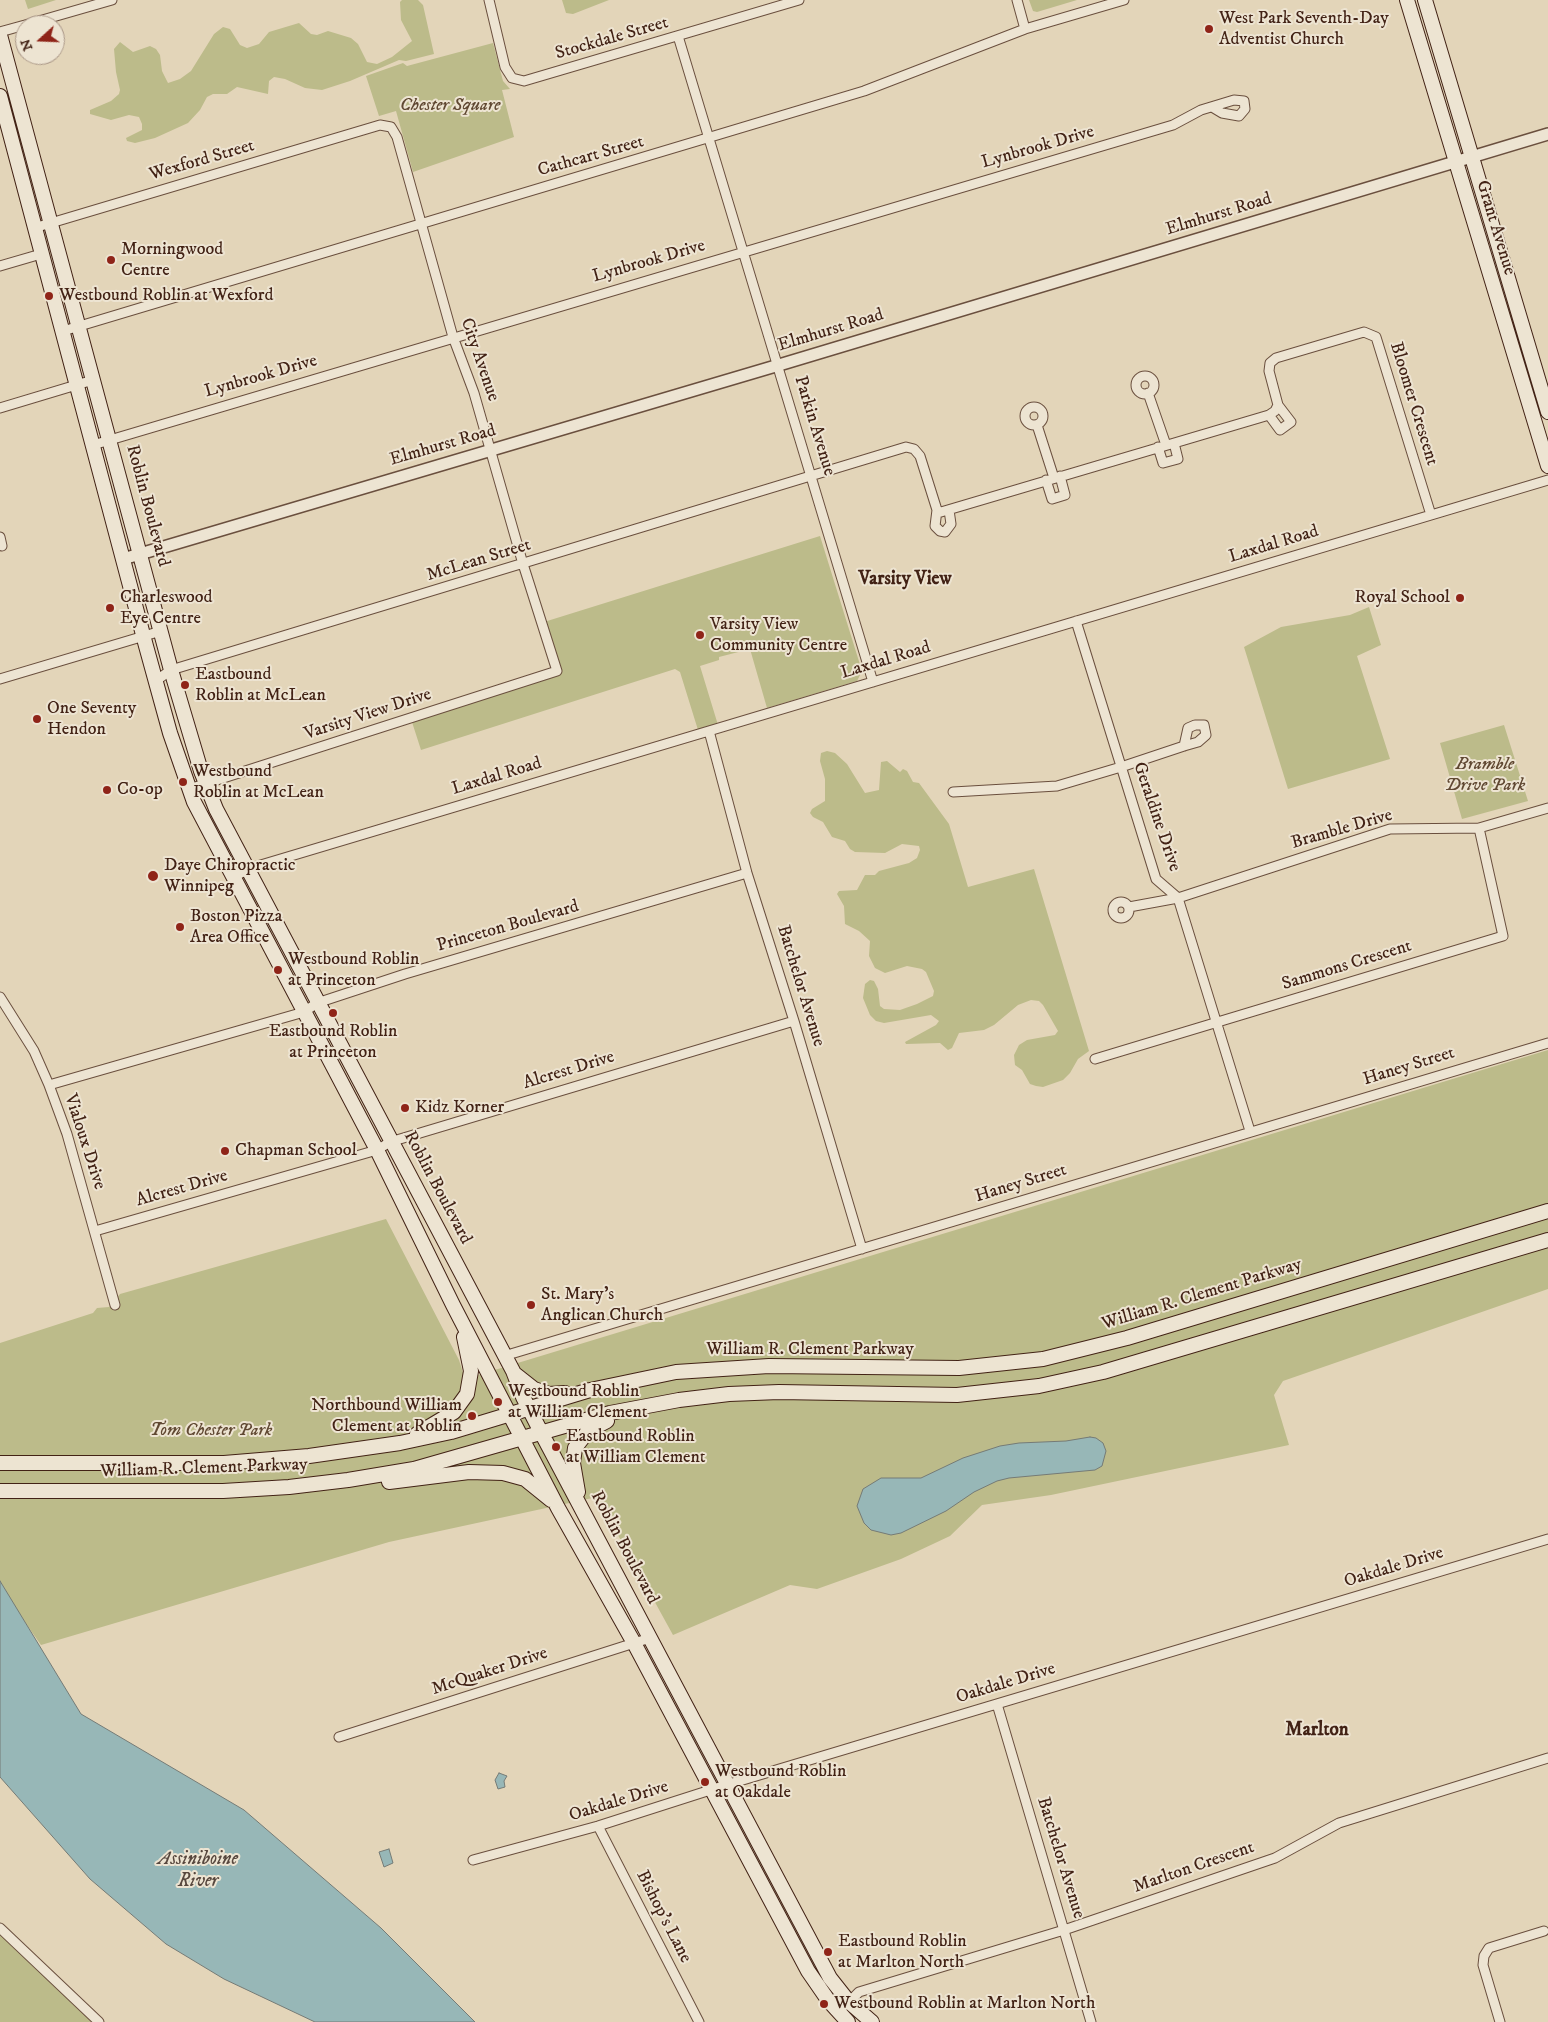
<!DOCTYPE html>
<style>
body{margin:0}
#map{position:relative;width:1548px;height:2022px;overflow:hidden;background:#e3d5b9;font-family:"IM FELL DW Pica",serif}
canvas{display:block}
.north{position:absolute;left:15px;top:15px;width:50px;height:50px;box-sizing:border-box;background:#ede4d2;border:1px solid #a99686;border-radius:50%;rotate:250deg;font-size:14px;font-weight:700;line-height:20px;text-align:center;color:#422215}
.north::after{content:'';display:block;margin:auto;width:18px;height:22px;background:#8f2418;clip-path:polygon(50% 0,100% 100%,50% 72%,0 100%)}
</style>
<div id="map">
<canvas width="1548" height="2022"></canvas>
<div class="north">N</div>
</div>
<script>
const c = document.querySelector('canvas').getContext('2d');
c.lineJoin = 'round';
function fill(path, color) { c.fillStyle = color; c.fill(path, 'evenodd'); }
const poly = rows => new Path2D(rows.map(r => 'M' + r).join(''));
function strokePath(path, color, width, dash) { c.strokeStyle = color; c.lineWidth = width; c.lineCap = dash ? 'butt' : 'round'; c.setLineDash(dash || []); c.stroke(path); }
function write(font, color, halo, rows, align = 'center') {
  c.font = font + ' "IM FELL DW Pica",serif'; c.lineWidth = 4; c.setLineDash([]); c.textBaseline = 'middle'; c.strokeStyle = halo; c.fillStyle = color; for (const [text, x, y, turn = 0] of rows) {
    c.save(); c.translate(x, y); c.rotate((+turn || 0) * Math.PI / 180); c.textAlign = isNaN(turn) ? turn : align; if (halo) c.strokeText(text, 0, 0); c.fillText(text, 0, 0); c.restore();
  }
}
fill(poly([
 [25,0,56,0,28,9],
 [402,0,418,0,423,5,434,54,406,61,399,60,350,81,322,90,305,88,285,79,274,77,269,81,268,94,237,87,227,94,213,94,207,97,200,110,188,123,155,138,135,143,127,141,126,138,142,130,142,124,139,117,129,115,111,120,90,114,90,110,111,101,119,94,120,90,116,72,114,49,120,42,133,52,150,46,156,49,160,55,162,71,168,83,180,79,191,71,214,34,223,27,230,29,240,45,247,48,259,44,269,32,299,23,311,34,317,35,328,31,351,38,358,44,367,62,377,64,392,57,412,41,401,20,400,2],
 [562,0,609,0,573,14,566,13],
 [1029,0,1077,0,1037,12,1033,11],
 [493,43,503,81,510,89,502,90,514,137,413,172,396,111,379,116,366,76,403,63,407,66],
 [820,536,862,671,857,681,767,708,750,649,719,657,719,660,700,666,718,725,698,730,680,672,675,669,421,750,412,722,560,672,544,622],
 [1369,607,1381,645,1357,656,1390,759,1288,789,1244,647,1281,627,1350,615],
 [1504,725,1528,801,1462,819,1440,743],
 [827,751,835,753,847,764,865,793,879,790,881,762,887,761,900,772,903,769,907,771,913,782,919,783,949,824,968,887,1034,869,1089,1051,1078,1059,1070,1073,1063,1080,1043,1087,1036,1086,1030,1084,1022,1070,1015,1065,1014,1055,1019,1045,1027,1040,1055,1035,1058,1031,1043,1005,1039,1001,1031,1000,1018,1005,994,1025,984,1030,959,1033,952,1048,948,1050,940,1043,906,1044,905,1042,936,1025,939,1021,931,1015,884,1023,876,1021,870,1015,863,998,865,984,870,980,874,981,878,989,880,1006,884,1009,900,1010,917,1004,933,996,934,991,926,972,922,969,907,966,885,973,875,968,869,956,870,941,859,931,845,924,844,906,837,894,839,891,857,890,865,875,875,875,879,871,909,863,917,858,920,850,919,846,902,844,885,853,855,852,850,849,845,841,832,837,823,822,813,817,810,813,812,809,825,801,825,779,820,761,821,753],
 [1548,1050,1548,1289,1283,1381,1274,1395,1289,1445,1051,1495,982,1505,950,1536,901,1559,817,1589,790,1585,673,1635,597,1497,389,1542,41,1645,15,1608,0,1581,0,1343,93,1313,97,1308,109,1307,120,1294,386,1219,459,1360,465,1379],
 [0,1928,99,2022,0,2022]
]), '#bcbb8a');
const water = poly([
 [1090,1437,1096,1438,1103,1443,1106,1451,1102,1466,1095,1470,1009,1478,997,1481,974,1492,946,1511,901,1533,891,1535,871,1530,864,1523,857,1506,863,1489,881,1478,921,1478,963,1458,1000,1446,1019,1443,1066,1441,1090,1437],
 [0,1581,81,1714,244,1810,381,1928,475,2022,315,2022,224,1979,166,1944,90,1879,0,1777,0,1581],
 [499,1773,507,1776,504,1781,505,1787,498,1789,495,1780,499,1773],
 [389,1849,393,1863,384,1867,379,1852,389,1849]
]);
fill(water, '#97b7b7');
strokePath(water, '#757b76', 1);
const minor = poly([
 [489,0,505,67,512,78,524,81,799,0],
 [1017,0,1025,29],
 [25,25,112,0],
 [0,32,25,25],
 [678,36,873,682],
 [34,228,380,125,391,127,397,137,453,337,474,393,523,564,557,671,189,789],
 [0,266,41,254],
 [63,331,864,91,1025,29,1124,0],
 '1136 385a9 9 0 1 1 18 0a9 9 0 1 1-18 0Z',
 [1148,393,1166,445],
 '1025 416a9 9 0 1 1 18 0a9 9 0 1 1-18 0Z',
 [0,408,93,380],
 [1269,415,1280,430,1291,422,1278,405],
 [1037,425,1054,478],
 [93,445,1173,125,1201,110,1234,100,1244,101,1245,109,1239,116,1222,113,1212,107],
 [1158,447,1163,463,1178,459,1174,443],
 [1046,480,1052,499,1065,495,1060,476],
 [937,510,935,526,940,531,945,532,951,524,949,510],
 [0,537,2,546],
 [1076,621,1156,879,1178,898,1250,1131],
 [0,679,161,631],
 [157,680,171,670,906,447,914,449,920,456,937,510,941,512,1269,415,1275,411,1278,405,1269,371,1270,363,1276,358,1364,332,1376,337,1431,515],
 [709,731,747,873,794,1021,862,1249],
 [953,792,1057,786,1121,767,1184,746,1198,742,1206,735,1204,725,1195,725,1188,728,1184,746],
 [233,877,254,867,1548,480],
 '1113 910a8 8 0 1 1 16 0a8 8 0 1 1-16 0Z',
 [1129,907,1178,898,1390,829,1479,828,1548,808],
 [0,997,34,1051,49,1085,67,1134,115,1305],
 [1095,1059,1503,936,1479,828],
 [49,1085,304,1012,317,1003,405,974,747,873],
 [95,1231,377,1150,390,1142,794,1021],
 [504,1356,1548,1043],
 [997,1704,1091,2022],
 [339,1737,650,1638],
 [598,1826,699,2022],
 [473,1860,598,1826,726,1785,1548,1539],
 [0,1928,99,2022],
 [849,2002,859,1992,1064,1930,1275,1858,1339,1823,1548,1758],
 [1500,2022,1483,1965,1484,1956,1489,1948,1544,1931]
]);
const tertiary = poly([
 [123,559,779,365,1548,134]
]);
const secondary = poly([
 [1407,0,1548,466],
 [1425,0,1548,412],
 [0,35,171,670,201,771,216,809,513,1371,523,1397,542,1434,830,1978,849,2002,872,2022],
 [0,96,146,646,170,733,194,802,377,1150,453,1305,558,1508,634,1643,808,1971,828,2000,848,2022],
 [515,1374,534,1389,549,1394,565,1393],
 [417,1434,454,1412,467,1394,471,1371,464,1337],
 [0,1463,224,1463,309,1456,400,1443,451,1432,590,1390,676,1372,769,1366,959,1368,1043,1359,1127,1338,1548,1211],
 [389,1482,469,1472,503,1473,525,1479,551,1500],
 [0,1491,223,1491,289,1487,348,1480,414,1469,610,1413,679,1400,729,1394,779,1392,957,1395,1039,1386,1103,1372,1548,1240],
 [578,1492,573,1463,575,1448,588,1431,607,1421]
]);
strokePath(minor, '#6a4f3e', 11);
strokePath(tertiary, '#6a4f3e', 14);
strokePath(secondary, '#422215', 16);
strokePath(minor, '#ede4d2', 9);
strokePath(tertiary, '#ede4d2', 11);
strokePath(secondary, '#ede4d2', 14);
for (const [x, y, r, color] of [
 [1209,29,5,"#8f2418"],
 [111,260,5,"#8f2418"],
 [49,296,5,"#8f2418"],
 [1460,598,5,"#8f2418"],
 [110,608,5,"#8f2418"],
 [700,635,5,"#8f2418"],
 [185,685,5,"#8f2418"],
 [37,719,5,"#8f2418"],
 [183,782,5,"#8f2418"],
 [107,790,5,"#8f2418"],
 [153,876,6,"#8f2418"],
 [180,927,5,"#8f2418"],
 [278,970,5,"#8f2418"],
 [333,1013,5,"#8f2418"],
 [405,1108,5,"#8f2418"],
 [225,1151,5,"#8f2418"],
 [531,1305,5,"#8f2418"],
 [498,1402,5,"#8f2418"],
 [472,1416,5,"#8f2418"],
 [556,1447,5,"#8f2418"],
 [705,1782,5,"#8f2418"],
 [828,1952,5,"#8f2418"],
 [824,2004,5,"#8f2418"]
]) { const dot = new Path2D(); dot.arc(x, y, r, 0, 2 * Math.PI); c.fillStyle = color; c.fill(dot); strokePath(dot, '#ede4d2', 2); }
write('18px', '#422215', '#ede4d2', [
 ["West Park Seventh-Day",1219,19],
 ["Adventist Church",1219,40],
 ["Morningwood",121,250],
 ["Centre",121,271],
 ["Westbound Roblin at Wexford",59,296],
 ["Charleswood",120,598],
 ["Eye Centre",120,619],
 ["Royal School",1450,598,"right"],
 ["Varsity View",710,625],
 ["Community Centre",710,646],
 ["Eastbound",195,675],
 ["Roblin at McLean",195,696],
 ["One Seventy",47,709],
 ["Hendon",47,730],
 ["Westbound",193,772],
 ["Roblin at McLean",193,793],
 ["Co-op",117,790],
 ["Daye Chiropractic",164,866],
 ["Winnipeg",164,887],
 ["Boston Pizza",190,917],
 ["Area Office",190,938],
 ["Westbound Roblin",288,960],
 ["at Princeton",288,981],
 ["Eastbound Roblin",333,1032,"center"],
 ["at Princeton",333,1053,"center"],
 ["Kidz Korner",415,1108],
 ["Chapman School",235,1151],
 ["St. Mary's",541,1295],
 ["Anglican Church",541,1316],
 ["Westbound Roblin",508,1392],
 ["at William Clement",508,1413],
 ["Northbound William",462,1406,"right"],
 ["Clement at Roblin",462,1427,"right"],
 ["Eastbound Roblin",566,1437],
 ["at William Clement",566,1458],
 ["Westbound Roblin",715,1772],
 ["at Oakdale",715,1793],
 ["Eastbound Roblin",838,1942],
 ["at Marlton North",838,1963],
 ["Westbound Roblin at Marlton North",834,2004]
], 'left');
write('18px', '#422215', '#ede4d2', [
 ["Stockdale Street",612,39,-16],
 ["Lynbrook Drive",1038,148,-16],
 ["Cathcart Street",591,157,-16],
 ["Wexford Street",202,161,-16],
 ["Elmhurst Road",1219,215,-17],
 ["Grant Avenue",1495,228,73],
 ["Lynbrook Drive",649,262,-16],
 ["Elmhurst Road",831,331,-17],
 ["City Avenue",479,360,71],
 ["Lynbrook Drive",261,377,-16],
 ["Bloomer Crescent",1413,404,73],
 ["Parkin Avenue",814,426,73],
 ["Elmhurst Road",443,446,-16],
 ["Roblin Boulevard",147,506,75],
 ["Laxdal Road",1274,545,-17],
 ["McLean Street",479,561,-17],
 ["Laxdal Road",886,661,-17],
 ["Varsity View Drive",368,715,-18],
 ["Laxdal Road",497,777,-17],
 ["Geraldine Drive",1156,817,71],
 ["Bramble Drive",1342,830,-16],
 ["Princeton Boulevard",508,927,-16],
 ["Sammons Crescent",1347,966,-17],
 ["Batchelor Avenue",800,986,73],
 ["Haney Street",1409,1067,-17],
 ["Alcrest Drive",569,1071,-17],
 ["Vialoux Drive",84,1142,72],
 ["Haney Street",1021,1184,-17],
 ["Roblin Boulevard",437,1188,62],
 ["Alcrest Drive",182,1189,-16],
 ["William R. Clement Parkway",1202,1295,-17],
 ["William R. Clement Parkway",810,1350],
 ["William R. Clement Parkway",204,1469,-2],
 ["Roblin Boulevard",624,1548,62],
 ["Oakdale Drive",1394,1568,-17],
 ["McQuaker Drive",490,1672,-18],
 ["Oakdale Drive",1006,1684,-17],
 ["Oakdale Drive",619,1802,-17],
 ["Batchelor Avenue",1060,1858,73],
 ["Marlton Crescent",1194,1868,-19],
 ["Bishop's Lane",663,1917,63]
]);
write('italic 18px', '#604832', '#ede4d2', [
 ["Chester Square",450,106],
 ["Bramble",1485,765],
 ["Drive Park",1485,786],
 ["Tom Chester Park",211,1431]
]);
write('bold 19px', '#422215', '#ede4d2', [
 ["Varsity View",905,580],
 ["Marlton",1317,1731]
]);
write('italic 19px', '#57473e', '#ede4d2', [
 ["Assiniboine",198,1860],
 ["River",198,1882]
]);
</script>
